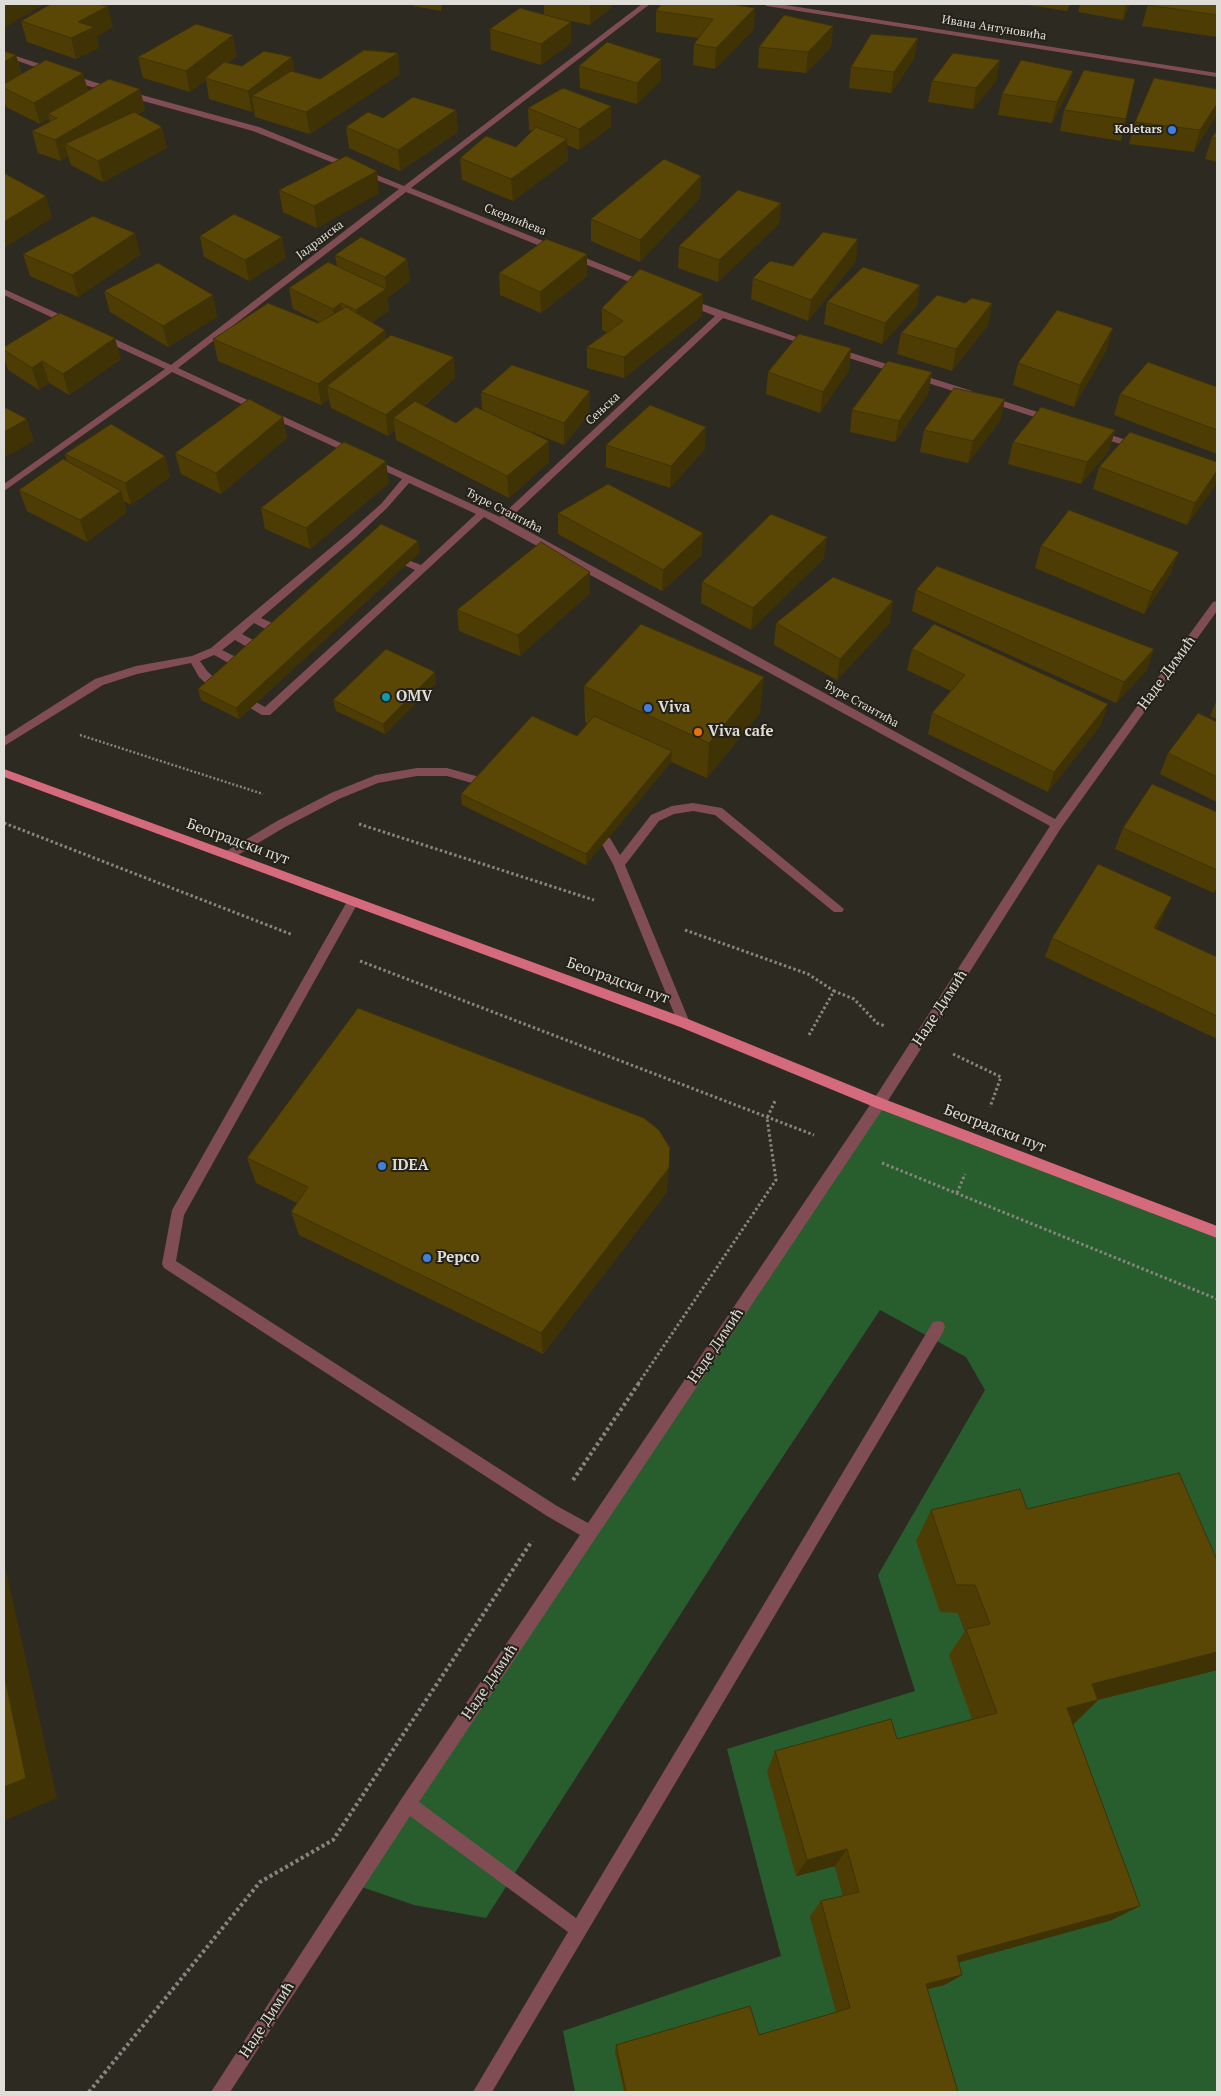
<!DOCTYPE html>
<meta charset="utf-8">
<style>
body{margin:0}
#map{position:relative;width:1221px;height:2096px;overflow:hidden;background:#2d2a22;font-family:"PT Serif",serif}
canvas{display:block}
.frame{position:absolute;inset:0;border:5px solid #dfddd7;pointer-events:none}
</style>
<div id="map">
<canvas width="1221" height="2096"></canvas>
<div class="frame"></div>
</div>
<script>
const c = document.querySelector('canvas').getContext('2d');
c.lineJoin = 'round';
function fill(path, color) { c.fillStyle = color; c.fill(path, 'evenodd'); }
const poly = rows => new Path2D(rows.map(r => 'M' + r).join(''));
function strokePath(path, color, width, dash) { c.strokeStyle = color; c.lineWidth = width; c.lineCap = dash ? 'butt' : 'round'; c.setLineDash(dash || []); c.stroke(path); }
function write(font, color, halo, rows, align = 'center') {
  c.font = font + ' "PT Serif",serif'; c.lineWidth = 4; c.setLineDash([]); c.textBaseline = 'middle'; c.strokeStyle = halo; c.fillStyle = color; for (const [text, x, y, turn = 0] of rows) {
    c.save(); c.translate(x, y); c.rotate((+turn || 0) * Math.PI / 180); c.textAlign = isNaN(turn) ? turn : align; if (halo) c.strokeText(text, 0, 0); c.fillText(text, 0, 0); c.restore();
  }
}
fill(poly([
 [879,1103,1217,1232,1217,1656,958,1613,972,1650,978,1735,796,1876,835,1866,846,1906,810,1916,838,2017,624,2092,575,2092,563,2031,781,1956,727,1749,915,1691,878,1575,985,1390,966,1357,880,1310,737,1526,486,1918,414,1905,356,1885],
 [1217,1670,1217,2092,938,2092,909,1994,1068,1707]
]), '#285e2d');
strokePath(poly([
 [80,735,263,794]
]), '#87857e', 2.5, [2, 2]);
strokePath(poly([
 [4,823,293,935],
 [359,824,594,900],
 [685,930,808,974,834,991],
 [360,961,814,1135],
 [809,1035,834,991,854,999,877,1023,885,1026],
 [953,1054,1001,1077,990,1107],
 [882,1163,1217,1299],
 [957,1193,965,1174],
 [638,1384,776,1180,767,1118,776,1099]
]), '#87857e', 3, [2.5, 2.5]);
strokePath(poly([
 [573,1480,639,1383],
 [89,2092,260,1882,333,1840,532,1541]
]), '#87857e', 4, [3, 3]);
fill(poly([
 [642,4,650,4,411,188,648,283,648,287,642,287,406,192,178,368,356,450,356,454,350,454,172,372,4,491,4,484,165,369,98,338,98,334,104,334,171,365,399,189,253,131,88,86,4,56,4,52,94,82,259,127,404,186,642,4],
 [763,4,779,4,1217,73,1217,77,767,6,763,4],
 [4,289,74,321,75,323,68,325,4,295,4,289],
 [686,298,816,344,809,346,723,318,508,520,1055,819,1213,602,1217,601,1217,611,1061,828,884,1107,419,1802,576,1918,933,1322,938,1321,943,1322,945,1327,943,1332,492,2092,473,2092,568,1932,410,1816,230,2092,211,2092,402,1798,580,1535,547,1516,164,1268,162,1264,172,1210,349,898,357,898,359,901,184,1215,176,1261,557,1506,588,1523,874,1099,1050,826,484,517,270,715,262,715,250,708,249,705,250,702,254,701,265,707,415,570,404,565,404,561,408,560,421,565,476,514,409,483,387,508,355,538,261,618,281,627,281,633,273,633,254,623,242,634,262,645,262,651,254,651,235,640,222,650,244,661,244,667,236,667,214,655,200,661,207,671,220,683,220,689,212,689,199,677,191,663,137,674,103,685,4,746,4,737,95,679,136,666,192,656,211,648,347,534,381,504,402,479,370,464,370,460,376,460,500,517,715,316,683,303,682,301,686,298],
 [836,348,972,391,974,393,972,395,966,395,833,353,832,351,836,348],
 [988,396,1053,417,1055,419,1053,421,1047,421,985,401,985,397,988,396],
 [1098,431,1139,444,1141,446,1136,449,1095,436,1095,432,1098,431],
 [417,768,447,768,487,779,489,782,483,786,447,776,417,776,378,783,339,799,285,827,233,858,225,858,223,855,225,852,277,821,331,793,376,775,417,768],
 [693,803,722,808,844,909,842,912,834,912,715,815,693,811,674,814,659,821,625,865,690,1023,688,1027,684,1028,680,1027,678,1023,613,864,600,841,606,837,610,838,620,855,651,815,672,806,693,803]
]), '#814d54');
fill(poly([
 [4,769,688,1019,884,1099,1217,1226,1217,1238,874,1107,680,1027,4,777,4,769]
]), '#d66a7d');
fill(poly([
 [413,4,442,4,441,11,413,6],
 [544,4,612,4,612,7,590,25,566,20,571,43,541,65,491,50,490,29,544,14],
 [661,4,754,29,715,69,693,65,694,44,698,38,656,32,656,11],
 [1021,4,1070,4,1067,11],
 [1080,4,1130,4,1123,20,1078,12],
 [1148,4,1217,4,1217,37,1142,26],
 [21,21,113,27,97,36,99,48,76,59,27,42],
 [833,26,831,47,806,73,758,68,759,47],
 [918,38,914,59,891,93,849,88,851,67],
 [4,51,16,55,22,74,83,73,88,91,140,89,145,110,138,114,167,148,103,182,71,165,68,156,61,161,38,153,32,131,50,122,49,118,40,124,6,107,4,99],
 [237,56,228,63,242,66,295,72,320,79,400,74,310,134,255,117,254,110,252,112,209,99,206,80,190,92,143,78,138,57],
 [1000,60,996,81,973,109,928,102,932,81],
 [579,66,661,80,637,104,580,88],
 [1217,89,1194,152,1129,144,1135,122],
 [1068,92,1052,123,998,115,1002,94],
 [611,106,611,127,579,150,567,145,568,160,513,201,462,180,460,158,516,147,533,131,529,130,528,108],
 [456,110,458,132,400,171,349,148,346,127],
 [1064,110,1126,119,1121,141,1060,131],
 [1217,131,1217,162,1205,159,1212,137],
 [701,176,700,198,640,262,591,241,591,219],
 [279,190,379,193,317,228,283,212],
 [781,203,779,224,718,282,678,268,679,246],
 [135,233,140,255,78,297,30,276,23,254],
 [200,236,286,258,249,281,204,257],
 [587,254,587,276,541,313,500,295,499,273],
 [335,255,407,259,410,281,387,298,389,311,372,322,385,330,386,338,455,378,424,406,456,423,482,409,481,392,590,413,564,445,527,430,549,441,549,462,509,498,396,440,395,431,388,436,331,408,329,399,321,405,218,361,213,339,318,323,319,322,293,309,289,288,337,266],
 [856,261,808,321,751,299,753,278,793,266],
 [920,285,917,306,882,344,824,324,827,302],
 [104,291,213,295,217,317,168,347,110,312],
 [703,294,702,316,624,378,587,368,587,347,607,333,602,330,602,308],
 [965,303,992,303,988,325,952,371,897,354,901,333],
 [4,347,121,359,69,395,49,383,39,390,8,370,4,357],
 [851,348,849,370,820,413,766,394,768,372],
 [1107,349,1074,407,1013,385,1018,363],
 [932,372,928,394,895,442,850,432,852,410],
 [1217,387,1217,454,1114,415,1120,394],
 [1005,399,1000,421,968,463,920,452,924,430],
 [283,417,287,438,221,494,181,474,175,453],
 [1115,430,1109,451,1081,484,1008,464,1013,442],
 [606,445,705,449,670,488,606,467],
 [65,454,165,456,170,477,131,505,124,501,127,512,87,542,27,511,19,490,67,462],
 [1099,467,1215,486,1187,525,1093,489],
 [389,483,310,549,265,529,261,508],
 [558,513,702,555,662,591,558,534],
 [1041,546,1171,573,1144,614,1035,568],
 [420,552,239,719,201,700,198,689],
 [824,558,751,630,701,603,702,582],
 [916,590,1147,670,1116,703,912,611],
 [590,593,520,656,459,631,457,610],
 [776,623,890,623,837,680,774,645],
 [912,649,1101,725,1048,792,928,734,932,713,951,691,907,670],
 [435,672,436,683,385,734,336,711,333,700],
 [584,686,760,713,707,778,671,762,586,865,462,805,461,794,577,736,588,724,585,722],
 [1217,699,1217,719,1210,716],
 [1217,722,1217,802,1160,774,1168,753],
 [1217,812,1217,887,1214,893,1115,849,1123,828],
 [1163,917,1156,930,1217,957,1217,1039,1045,957,1052,938],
 [247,1158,667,1192,543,1354,299,1235,291,1212,297,1203,256,1183],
 [1027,1509,1217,1560,1217,1670,1098,1700,1073,1724,1112,1920,959,1962,962,1975,944,1985,927,1989,958,2092,624,2092,615,2052,616,2045,759,2035,836,2012,810,1916,821,1901,843,1896,835,1866,796,1876,767,1772,775,1751,897,1739,972,1719,949,1655,965,1631,958,1613,940,1612,916,1541,931,1510]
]), '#4d3d05');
fill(poly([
 [4,4,45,4,4,28],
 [590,4,612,4,612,7,590,25],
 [1126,4,1130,4,1123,20],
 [108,6,113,27,97,36,99,48,76,59,71,38,78,22],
 [755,8,754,29,715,69,716,48],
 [571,22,571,43,541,65,541,44],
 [833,26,831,47,806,73,808,52],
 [233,35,237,56,207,79,205,78,206,80,190,92,186,71],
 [918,38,914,59,891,93,894,72],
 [398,53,400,74,310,134,306,112],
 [16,55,22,76,4,86,4,62],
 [292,57,296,78,252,96,254,110,252,112,248,91],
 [661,59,661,80,637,104,637,83],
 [1000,60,996,81,973,109,976,88],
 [1073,71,1068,92,1052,123,1057,102],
 [83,73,88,94,48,114,49,118,40,124,34,103],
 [140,89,145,110,78,151,65,144,68,156,61,161,55,140],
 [1217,104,1217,115,1194,152,1200,130],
 [611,106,611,127,579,150,579,129],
 [456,110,458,132,400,171,398,150],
 [162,127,167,148,103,182,98,161],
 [567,139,568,160,513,201,511,179],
 [377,171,379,193,317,228,314,206],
 [701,176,700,198,640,262,640,240],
 [46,196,52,218,4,248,4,222],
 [781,203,779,224,718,282,719,260],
 [135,233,140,255,78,297,72,275],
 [282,237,286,258,249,281,245,260],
 [858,239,856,261,808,321,811,300],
 [587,254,587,276,541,313,540,292],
 [407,259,410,281,387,298,389,311,359,332,356,310,386,289,385,277],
 [920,285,917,306,882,344,885,323],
 [703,294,702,316,624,378,624,357],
 [213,295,217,317,168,347,163,326],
 [341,303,344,325,336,331,333,309],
 [992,303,988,325,952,371,956,349],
 [1113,328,1107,349,1074,407,1080,385],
 [385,330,388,352,327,386,329,399,321,405,318,384],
 [115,338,121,359,69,395,63,374],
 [851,348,849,370,820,413,823,392],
 [454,357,455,378,403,423,393,418,395,431,388,436,386,415],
 [42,361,49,383,39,390,32,368],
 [932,372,928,394,895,442,899,421],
 [590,391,590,413,564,445,564,423],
 [1005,399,1000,421,968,463,973,441],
 [283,417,287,438,221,494,216,473],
 [27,419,34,441,4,458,4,432],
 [706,427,705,449,670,488,671,466],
 [1115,430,1109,451,1081,484,1087,462],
 [549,441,549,462,509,498,507,476],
 [165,456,170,477,131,505,125,483],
 [386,461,389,483,310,549,306,528],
 [1217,471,1217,478,1215,486,1187,525,1195,503],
 [121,491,127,512,87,542,80,520],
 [703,533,702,555,662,591,663,570],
 [827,537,824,558,751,630,753,608],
 [418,541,420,552,239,719,236,708],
 [1179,552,1171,573,1144,614,1152,592],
 [590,572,590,593,520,656,518,635],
 [893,601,890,623,837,680,840,659],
 [1154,649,1147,670,1116,703,1124,682],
 [435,672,436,683,385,734,383,724],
 [764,677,760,713,707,778,709,743],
 [1108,704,1101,725,1048,792,1054,772],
 [672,751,671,762,586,865,586,854],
 [1172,897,1163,917,1145,948,1154,928],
 [669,1168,667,1192,543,1354,541,1333],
 [4,1561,57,1798,4,1821],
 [1217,1652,1217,1670,1068,1707,1092,1684],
 [1098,1700,1074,1724,1045,1731,1067,1708],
 [847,1849,835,1866,796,1876,807,1860],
 [1140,1906,1112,1920,939,1968,957,1956],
 [962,1975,944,1985,909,1994,926,1984]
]), '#3f3204');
const building = poly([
 [51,4,96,4,108,6,78,22,94,27,71,38,21,21,51,4],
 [661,4,731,4,755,8,716,48,694,44,713,19,656,11,661,4],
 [1148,4,1217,4,1217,15,1147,5,1148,4],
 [520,8,571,22,541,44,490,29,520,8],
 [784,15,833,26,808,52,759,47,784,15],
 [196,24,233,35,186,71,138,57,196,24],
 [871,34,918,38,894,72,851,67,871,34],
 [607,42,661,59,637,83,579,66,607,42],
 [364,50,398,53,306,112,252,96,291,71,320,79,364,50],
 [4,51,16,55,4,62,4,51],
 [264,51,292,57,248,91,205,78,224,62,242,66,264,51],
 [953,53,1000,60,976,88,932,81,953,53],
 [46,60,83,73,34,103,4,88,4,84,46,60],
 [1021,60,1073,71,1057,102,1002,94,1021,60],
 [1084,70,1135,79,1126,119,1064,110,1084,70],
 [1154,78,1217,89,1217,104,1200,130,1135,122,1154,78],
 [109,79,140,89,55,140,32,131,57,118,48,114,109,79],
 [563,88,611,106,579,129,528,108,563,88],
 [413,97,456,110,398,150,346,127,368,112,383,118,413,97],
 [134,112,162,127,98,161,65,144,134,112],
 [536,127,567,139,511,179,460,158,486,136,516,147,536,127],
 [1217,131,1217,139,1212,137,1217,131],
 [346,156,377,171,314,206,279,190,346,156],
 [664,159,701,176,640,240,591,219,664,159],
 [4,173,46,196,4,222,4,173],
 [738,190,781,203,719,260,679,246,738,190],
 [234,214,282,237,245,260,200,236,234,214],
 [93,216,135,233,72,275,23,254,93,216],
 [823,232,858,239,811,300,753,278,770,261,793,266,823,232],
 [361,237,407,259,385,277,335,255,361,237],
 [546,239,587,254,540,292,499,273,546,239],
 [328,262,386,289,356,310,341,303,333,309,289,288,328,262],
 [158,263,213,295,163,326,104,291,158,263],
 [863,267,920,285,885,323,827,302,863,267],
 [640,269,703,294,624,357,587,347,623,321,602,308,640,269],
 [937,295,965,303,972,298,992,303,956,349,901,333,937,295],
 [268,303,318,323,346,307,385,330,318,384,213,339,268,303],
 [1057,310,1113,328,1080,385,1018,363,1057,310],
 [60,313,115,338,63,374,42,361,32,368,4,350,4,347,60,313],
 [799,334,851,348,823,392,768,372,799,334],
 [391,335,454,357,386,415,327,386,391,335],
 [888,361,932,372,899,421,852,410,888,361],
 [1148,362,1217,387,1217,430,1120,394,1148,362],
 [512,365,590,391,564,423,481,392,512,365],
 [954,388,1005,399,973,441,924,430,954,388],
 [249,399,283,417,216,473,175,453,249,399],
 [415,401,456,423,476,407,549,441,507,476,393,418,415,401],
 [650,405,706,427,671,466,606,445,650,405],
 [4,407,27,419,4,432,4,407],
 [1041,407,1115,430,1087,462,1013,442,1041,407],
 [111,424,165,456,125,483,65,454,111,424],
 [1130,432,1217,462,1217,471,1195,503,1099,467,1130,432],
 [344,442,386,461,306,528,261,508,344,442],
 [63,459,121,491,80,520,19,490,63,459],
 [608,484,703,533,663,570,558,513,608,484],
 [1069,510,1179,552,1152,592,1041,546,1069,510],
 [771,514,827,537,753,608,702,582,771,514],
 [381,524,418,541,236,708,198,689,381,524],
 [541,542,590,572,518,635,457,610,541,542],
 [937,566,1154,649,1124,682,916,590,937,566],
 [833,577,893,601,840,659,776,623,833,577],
 [641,624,764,677,709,743,584,686,641,624],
 [934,624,1108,704,1054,772,932,713,965,675,912,649,934,624],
 [386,649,435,672,383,724,333,700,386,649],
 [1198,713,1217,722,1217,777,1168,753,1198,713],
 [532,716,577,736,594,716,672,751,586,854,461,794,532,716],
 [1152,784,1217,812,1217,870,1123,828,1152,784],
 [1098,864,1172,897,1154,928,1217,957,1217,1016,1052,938,1098,864],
 [358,1008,644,1118,659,1130,670,1148,669,1168,541,1333,291,1212,308,1187,247,1158,358,1008],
 [1179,1473,1217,1560,1217,1652,1092,1684,1098,1700,1067,1708,1140,1906,957,1956,962,1975,926,1984,958,2092,626,2092,616,2045,750,2006,759,2035,850,2008,821,1901,859,1892,847,1849,807,1860,775,1751,891,1719,897,1739,997,1713,966,1629,990,1624,975,1585,956,1585,931,1510,1020,1489,1027,1509,1179,1473],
 [4,1673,26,1778,4,1787,4,1673]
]);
fill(building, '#5a4706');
strokePath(building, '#3f3204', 1);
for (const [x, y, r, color] of [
 [1172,130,5,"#3f7fe0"],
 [386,697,5,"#0f9aa8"],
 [648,708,5,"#3f7fe0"],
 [698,732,5,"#e8710a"],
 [382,1166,5,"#3f7fe0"],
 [427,1258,5,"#3f7fe0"]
]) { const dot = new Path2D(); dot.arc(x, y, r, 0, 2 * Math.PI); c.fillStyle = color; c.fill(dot); strokePath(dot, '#242118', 2); }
write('12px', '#dfddd7', '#242118', [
 ["Ивана Антуновића",994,28,9],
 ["Скерлићева",515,220,22],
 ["Јадранска",320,240,-37],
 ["Сењска",603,409,-43],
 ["Ђуре Стантића",504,511,27],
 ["Ђуре Стантића",861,704,29]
]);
write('bold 12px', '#dfddd7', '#242118', [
 ["Koletars",1162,130]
], 'right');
write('15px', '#dfddd7', '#242118', [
 ["Наде Димић",1167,673,-54],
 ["Београдски пут",238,842,20],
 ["Београдски пут",618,981,20],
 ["Наде Димић",940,1008,-57],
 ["Београдски пут",995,1129,21],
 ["Наде Димић",716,1346,-56],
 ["Наде Димић",490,1682,-56],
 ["Наде Димић",267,2020,-57]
]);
write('bold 15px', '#dfddd7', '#242118', [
 ["OMV",396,697],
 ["Viva",658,708],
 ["Viva cafe",708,732],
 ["IDEA",392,1166],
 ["Pepco",437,1258]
], 'left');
</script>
